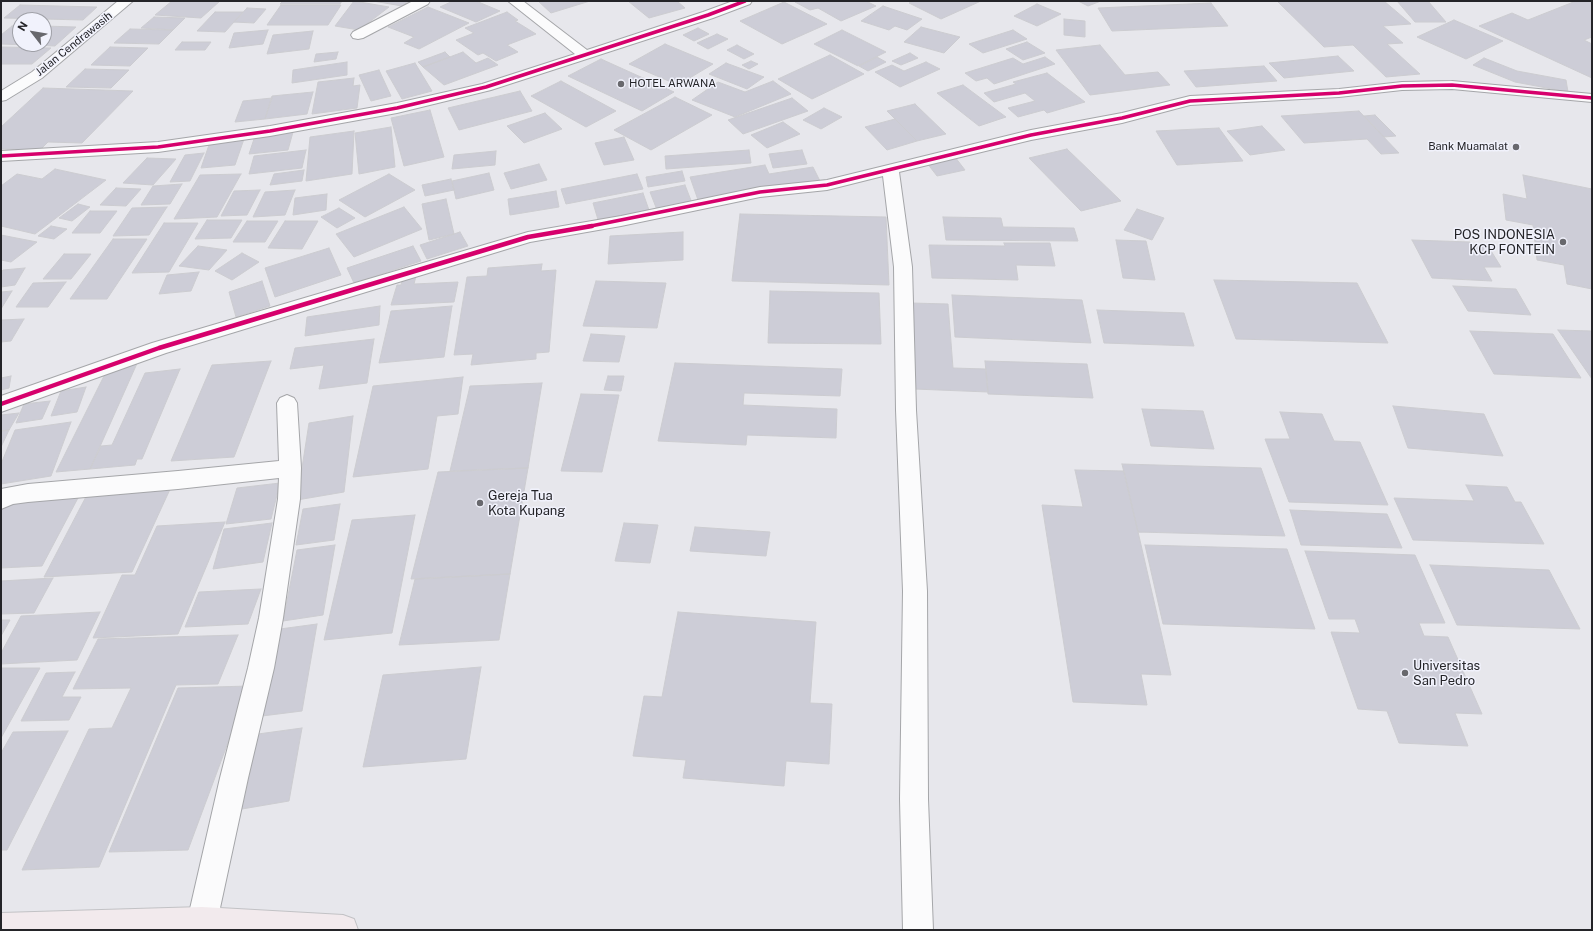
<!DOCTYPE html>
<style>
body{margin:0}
#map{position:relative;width:1593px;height:931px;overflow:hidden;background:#e7e7ec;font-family:"Public Sans",sans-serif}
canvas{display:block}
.frame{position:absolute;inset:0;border:2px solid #242428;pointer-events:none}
.north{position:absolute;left:12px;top:12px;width:40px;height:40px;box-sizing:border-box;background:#f1f2fc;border:1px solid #9fa0a7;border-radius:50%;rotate:301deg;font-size:11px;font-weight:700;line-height:16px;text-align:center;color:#242428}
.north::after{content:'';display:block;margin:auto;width:14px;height:18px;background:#68686d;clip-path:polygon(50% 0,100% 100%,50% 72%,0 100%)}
</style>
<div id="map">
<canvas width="1593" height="931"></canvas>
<div class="frame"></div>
<div class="north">N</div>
</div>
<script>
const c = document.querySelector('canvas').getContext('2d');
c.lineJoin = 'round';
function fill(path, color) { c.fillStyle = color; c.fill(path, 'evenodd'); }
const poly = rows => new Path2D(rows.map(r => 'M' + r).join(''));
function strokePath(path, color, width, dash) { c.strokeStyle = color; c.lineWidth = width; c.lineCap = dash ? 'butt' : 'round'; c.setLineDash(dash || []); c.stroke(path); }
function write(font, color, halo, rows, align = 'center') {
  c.font = font + ' "Public Sans",sans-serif'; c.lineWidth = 3; c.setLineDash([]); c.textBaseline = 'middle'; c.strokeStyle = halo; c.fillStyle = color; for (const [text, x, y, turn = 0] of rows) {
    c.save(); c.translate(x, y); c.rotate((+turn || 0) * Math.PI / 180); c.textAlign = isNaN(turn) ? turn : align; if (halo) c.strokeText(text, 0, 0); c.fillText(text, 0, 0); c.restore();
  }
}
const building = poly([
 [172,1,220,1,201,18,155,15,172,1],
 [283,1,342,1,340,4,280,4,283,1],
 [354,1,389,7,359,30,335,26,354,1],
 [373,1,409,1,402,6,373,1],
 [453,1,476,1,500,11,476,22,440,7,453,1],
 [538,1,590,1,551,13,538,1],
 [628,1,677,1,685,8,649,18,628,1],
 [798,1,866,1,876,6,841,21,818,8,810,10,795,2,798,1],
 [913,1,981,1,941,19,909,3,913,1],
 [1078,1,1101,1,1088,6,1078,1],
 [1277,1,1384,1,1411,24,1383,26,1403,43,1387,44,1420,74,1386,77,1353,45,1324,47,1277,1],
 [1397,1,1428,1,1446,22,1415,22,1397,1],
 [1576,1,1592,1,1592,37,1584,40,1592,44,1592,78,1479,26,1512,13,1528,20,1576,1],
 [784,2,827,24,782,44,740,21,784,2],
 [1211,3,1228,26,1112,31,1098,8,1211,3],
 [1037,4,1061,14,1037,26,1014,16,1037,4],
 [20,5,97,7,83,20,4,18,20,5],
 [281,5,341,5,328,25,267,25,281,5],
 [883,6,922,19,907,30,895,26,889,30,861,21,883,6],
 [428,7,469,23,419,49,404,43,414,37,388,27,428,7],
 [247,8,266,9,254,23,234,22,247,8],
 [215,12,243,12,225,32,197,31,215,12],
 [507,12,518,20,515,21,536,34,507,45,518,52,496,61,483,53,478,55,456,40,474,33,465,28,507,12],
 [154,17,185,18,173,30,141,28,154,17],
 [1064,19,1085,21,1085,37,1064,35,1064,19],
 [1454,20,1503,41,1466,59,1417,37,1454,20],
 [12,26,20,26,20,44,44,44,44,26,76,27,55,46,1,44,1,35,12,26],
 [921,27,960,37,944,53,904,42,921,27],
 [698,28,709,34,694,41,683,35,698,28],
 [130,29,173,30,159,44,114,43,130,29],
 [268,30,263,44,229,48,234,33,268,30],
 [842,30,886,52,858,66,814,44,842,30],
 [1013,30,1027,39,983,53,969,44,1013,30],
 [313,31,309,49,267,54,273,35,313,31],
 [717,34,728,39,708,49,697,43,717,34],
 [182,42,211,42,205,50,175,50,182,42],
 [1027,42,1045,53,1023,60,1006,49,1027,42],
 [665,44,713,64,678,85,629,64,665,44],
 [737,45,754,54,744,59,727,50,737,45],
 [1100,45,1125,75,1158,72,1170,85,1090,95,1056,50,1100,45],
 [1,47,51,48,32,64,1,64,1,47],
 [110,47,148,48,130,66,91,65,110,47],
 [338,52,336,59,314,62,316,54,338,52],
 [445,52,450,57,423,67,418,62,445,52],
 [463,52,476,63,488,58,498,65,444,85,423,67,463,52],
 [910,53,918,58,901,65,892,61,910,53],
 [830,55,864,74,812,99,778,79,830,55],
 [1338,56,1354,71,1284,78,1269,63,1338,56],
 [877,57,886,62,868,71,859,66,877,57],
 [1045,57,1055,64,994,84,987,78,976,81,965,73,1013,58,1023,64,1045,57],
 [1484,58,1517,71,1566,80,1568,92,1515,82,1473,65,1484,58],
 [601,59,674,92,642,111,568,76,601,59],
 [751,61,758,64,749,69,742,65,751,61],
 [347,62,347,75,292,83,293,70,347,62],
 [926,62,940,69,900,87,875,72,892,65,904,71,926,62],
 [415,63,432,91,402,99,386,71,415,63],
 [726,63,764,77,747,89,709,74,726,63],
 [1264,66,1277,81,1196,87,1184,71,1264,66],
 [85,69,129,70,111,88,66,87,85,69],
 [379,70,391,96,371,101,359,75,379,70],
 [1047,73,1085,102,1047,113,1044,110,1018,117,1008,108,1035,101,1025,93,994,102,984,93,1016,84,1013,82,1047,73],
 [354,78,353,86,360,85,357,108,312,114,318,82,354,78],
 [561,81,616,111,586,127,531,96,561,81],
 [773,81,791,94,735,117,692,100,718,82,745,92,773,81],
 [963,85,1006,117,979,126,937,93,963,85],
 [43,88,133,91,82,143,48,142,40,150,1,149,1,127,43,88],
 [520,91,532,111,459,130,448,108,520,91],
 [313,92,307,114,265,119,272,96,313,92],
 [675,97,712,115,651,150,614,130,675,97],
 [272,98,265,119,235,122,243,101,272,98],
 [792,98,808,111,743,134,728,120,792,98],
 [915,104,946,134,917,141,887,111,915,104],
 [824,108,842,117,821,129,803,120,824,108],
 [430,110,444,157,404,166,391,118,430,110],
 [1359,111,1399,153,1381,154,1367,139,1304,143,1281,116,1359,111],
 [545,113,562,129,524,143,507,126,545,113],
 [1375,115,1396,136,1384,137,1364,116,1375,115],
 [895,119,917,141,887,150,865,127,895,119],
 [783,122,800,134,767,148,751,135,783,122],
 [1262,126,1285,150,1250,155,1227,131,1262,126],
 [391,127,395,167,359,174,355,133,391,127],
 [1219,128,1243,161,1177,165,1156,131,1219,128],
 [354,131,352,174,306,181,310,137,354,131],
 [293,132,288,150,249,154,255,136,293,132],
 [624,137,634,160,604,165,595,143,624,137],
 [244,139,235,165,201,168,210,142,244,139],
 [1067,149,1121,201,1081,211,1029,158,1067,149],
 [306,150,302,168,249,174,254,156,306,150],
 [749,150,751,163,666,169,665,156,749,150],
 [802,150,807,164,773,168,769,154,802,150],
 [496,151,495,165,452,169,454,155,496,151],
 [204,153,190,181,170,182,185,155,204,153],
 [955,157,965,170,937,176,927,163,955,157],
 [147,158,176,159,153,185,123,183,147,158],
 [539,164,547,180,511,189,504,173,539,164],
 [765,165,769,174,813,167,820,181,698,200,690,177,765,165],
 [55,169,106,180,35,234,1,226,1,186,17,174,42,179,55,169],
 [304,170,302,181,270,185,274,174,304,170],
 [682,171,685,181,648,187,646,177,682,171],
 [489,173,494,190,456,199,452,181,489,173],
 [241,174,217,217,174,219,200,175,241,174],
 [389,174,415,190,365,217,339,200,389,174],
 [637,174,643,189,566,204,561,189,637,174],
 [1523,175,1592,189,1592,289,1567,284,1564,265,1537,260,1533,225,1506,220,1503,194,1527,199,1523,175],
 [451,179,454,190,425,196,422,185,451,179],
 [182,184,170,204,141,205,153,186,182,184],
 [685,185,692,203,657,210,650,192,685,185],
 [116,188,141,189,126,206,100,205,116,188],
 [260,190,247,215,221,216,234,191,260,190],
 [295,190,285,215,253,217,265,192,295,190],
 [556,191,559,207,510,215,508,199,556,191],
 [643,193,650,213,599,223,593,203,643,193],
 [327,194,326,210,293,215,295,198,327,194],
 [446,199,454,234,429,240,422,204,446,199],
 [78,204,90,207,72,221,59,218,78,204],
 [167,207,149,235,113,236,132,208,167,207],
 [404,207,422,229,354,257,336,234,404,207],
 [339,208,355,218,337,228,321,217,339,208],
 [1137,209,1164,218,1152,240,1124,230,1137,209],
 [90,211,117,211,100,233,72,233,90,211],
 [740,214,886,217,889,285,732,281,740,214],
 [943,217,1001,218,1003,227,1074,228,1078,241,946,240,943,217],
 [207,220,242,220,231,238,195,239,207,220],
 [247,221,278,221,265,242,233,242,247,221],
 [285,221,318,221,302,249,268,248,285,221],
 [164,223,198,223,169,272,132,273,164,223],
 [51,226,67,229,54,239,38,236,51,226],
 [460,232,468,246,427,259,420,245,460,232],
 [683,232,683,260,608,264,610,236,683,232],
 [1,235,37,242,11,262,1,260,1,235],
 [113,239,147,239,107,299,70,299,113,239],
 [1116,240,1146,241,1155,280,1123,278,1116,240],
 [1412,240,1470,242,1471,245,1488,246,1501,267,1484,267,1492,281,1432,278,1412,240],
 [1004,243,1050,243,1055,266,1016,265,1018,280,932,278,929,245,1005,246,1004,243],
 [198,246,227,250,209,270,179,266,198,246],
 [413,246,421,261,354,283,347,268,413,246],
 [329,248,341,275,275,297,265,268,329,248],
 [242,253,259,262,232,280,215,271,242,253],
 [64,254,91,254,71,279,43,279,64,254],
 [542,264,541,271,556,270,549,352,536,353,536,359,471,365,473,354,454,355,467,277,487,276,488,268,542,264],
 [25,268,15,285,1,287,1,273,3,270,25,268],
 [199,272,191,291,159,294,167,275,199,272],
 [403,276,416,276,414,284,458,282,454,302,391,305,397,285,401,285,403,276],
 [1214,280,1357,283,1388,343,1236,339,1214,280],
 [262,281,270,306,236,317,229,292,262,281],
 [596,281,666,283,657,328,583,326,596,281],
 [66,282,48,307,16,307,33,283,66,282],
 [1453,286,1516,289,1531,315,1468,311,1453,286],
 [12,291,1,309,1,292,12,291],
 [770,291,879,293,881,344,768,343,770,291],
 [952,295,1082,300,1091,343,955,337,952,295],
 [911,303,948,304,953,368,986,369,988,392,914,389,911,303],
 [380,306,379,325,305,336,307,317,380,306],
 [452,306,444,357,379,363,391,311,452,306],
 [1097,310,1184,313,1194,346,1104,343,1097,310],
 [24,319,11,341,1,342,1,320,24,319],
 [1558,330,1592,331,1592,379,1558,330],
 [1470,331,1553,334,1581,378,1494,374,1470,331],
 [591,334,625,336,619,362,583,361,591,334],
 [374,339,367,383,319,389,324,365,290,369,295,348,374,339],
 [139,359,90,469,56,472,104,376,139,359],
 [271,361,234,457,171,461,212,365,271,361],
 [985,361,1087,364,1093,398,988,394,985,361],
 [675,363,842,369,840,396,744,393,743,405,837,409,836,438,747,435,746,445,658,441,675,363],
 [180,369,142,459,137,459,135,465,90,469,101,446,112,445,145,373,180,369],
 [11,376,9,388,1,390,1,378,11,376],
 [608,376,624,376,621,391,604,390,608,376],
 [463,377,458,414,437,416,428,469,353,477,373,386,463,377],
 [542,383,528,468,450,471,470,386,542,383],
 [86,387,77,412,51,416,61,391,86,387],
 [581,394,619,395,602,472,561,471,581,394],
 [50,401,42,419,16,423,24,404,50,401],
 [1393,406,1484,414,1503,456,1408,448,1393,406],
 [1142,409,1203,411,1214,449,1151,446,1142,409],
 [1280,412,1322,414,1334,441,1360,442,1388,505,1289,502,1265,439,1290,439,1280,412],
 [19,413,9,430,1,431,1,415,19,413],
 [353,416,344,492,297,500,309,423,353,416],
 [71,422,51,476,1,484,1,464,15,430,71,422],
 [9,430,1,447,1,431,9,430],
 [1122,464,1261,468,1285,536,1138,532,1122,464],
 [528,468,510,574,411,579,438,472,528,468],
 [1075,470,1124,471,1171,675,1141,674,1147,705,1073,702,1042,505,1083,507,1075,470],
 [280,483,271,519,226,524,237,488,280,483],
 [172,485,132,572,44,577,90,489,172,485],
 [1466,485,1507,487,1515,502,1521,502,1544,544,1413,540,1394,498,1474,501,1466,485],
 [78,498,42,566,1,568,1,511,7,501,78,498],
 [340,504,334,540,296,545,303,509,340,504],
 [1290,510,1387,514,1402,548,1301,545,1290,510],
 [415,515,392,633,324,640,352,520,415,515],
 [225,522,178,634,93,638,122,575,135,575,157,526,225,522],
 [272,523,263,562,213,569,224,529,272,523],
 [624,523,658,525,650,563,615,561,624,523],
 [695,527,770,532,766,556,690,551,695,527],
 [335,545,323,615,283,621,297,550,335,545],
 [1145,545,1287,549,1315,629,1163,624,1145,545],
 [1305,551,1415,555,1445,623,1419,623,1424,636,1448,637,1482,714,1455,713,1468,746,1399,743,1387,711,1358,709,1331,632,1360,633,1355,619,1329,619,1305,551],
 [1430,565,1549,570,1580,629,1457,625,1430,565],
 [510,574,499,640,399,645,415,579,510,574],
 [53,578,34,613,1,614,1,581,53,578],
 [261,589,248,624,185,627,199,592,261,589],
 [100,612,77,660,1,664,1,653,21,616,100,612],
 [678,612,816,622,810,703,832,704,829,764,786,761,784,786,683,778,686,760,633,756,644,696,662,697,678,612],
 [1,620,10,620,1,636,1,620],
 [317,624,302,711,262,716,280,629,317,624],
 [238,635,218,684,176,685,99,867,22,870,89,729,112,728,131,688,73,689,98,639,238,635],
 [481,667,466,759,363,767,383,675,481,667],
 [1,668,40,668,1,738,1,668],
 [75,672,62,697,81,697,69,720,21,721,46,673,75,672],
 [249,686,188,850,109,852,178,688,249,686],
 [302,728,289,801,242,809,258,734,302,728],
 [68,731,7,850,1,850,1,753,13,732,68,731]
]);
fill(building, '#cdcdd7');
strokePath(building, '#ccccd0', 1);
const minor = poly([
 [118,1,133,1,42,78,6,100,1,101,1,91,32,72,118,1],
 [413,1,430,1,428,4,363,38,358,39,353,38,351,35,353,32,413,1],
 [508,1,523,1,587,50,703,12,733,1,752,1,750,4,713,18,491,90,397,113,270,136,158,152,1,161,1,151,158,142,270,126,397,103,482,84,575,54,508,1],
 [1452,81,1592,94,1592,102,1452,89,1402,90,1339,97,1190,105,1122,123,1031,140,899,172,912,267,916,410,927,591,928,799,933,930,903,930,900,799,903,591,896,410,894,267,883,176,827,190,760,197,621,226,530,242,166,353,1,412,1,396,152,343,528,232,621,216,760,187,827,180,1031,130,1122,113,1190,96,1339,89,1402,82,1452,81],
 [287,395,294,398,297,403,301,468,300,499,283,618,274,668,248,778,217,922,214,930,190,930,187,922,220,778,248,668,259,618,278,499,279,478,178,489,28,502,13,504,1,509,1,489,28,484,178,471,279,461,277,403,280,398,287,395]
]);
const trunk = poly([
 [202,907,343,915,354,919,358,930,1,930,1,913,202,907]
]);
strokePath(minor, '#a5a6a9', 2);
strokePath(trunk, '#c2c2c5', 2);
fill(minor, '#fbfbfc');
fill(trunk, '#f2eaed');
strokePath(poly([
 [1,156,158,147,270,131,397,108,486,87,708,15,745,1],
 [586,227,760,192,827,185,1031,135,1122,118,1190,101,1339,93,1402,86,1452,85,1592,98]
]), '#d6006c', 3.5);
strokePath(poly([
 [1,404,159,348,528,237,592,226]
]), '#d6006c', 4.5);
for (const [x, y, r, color] of [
 [621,84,4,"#68686d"],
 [1516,147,4,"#68686d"],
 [1563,242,4,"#68686d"],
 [480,503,4,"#68686d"],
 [1405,673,4,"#68686d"]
]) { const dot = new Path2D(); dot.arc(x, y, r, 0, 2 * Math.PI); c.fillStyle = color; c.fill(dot); strokePath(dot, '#f1f2fc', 1.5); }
write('11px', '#242428', '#f1f2fc', [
 ["Jalan Cendrawasih",74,44,-39]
]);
write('11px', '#242428', '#f1f2fc', [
 ["HOTEL ARWANA",629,84],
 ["Bank Muamalat",1508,147,"right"]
], 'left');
write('13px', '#242428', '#f1f2fc', [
 ["POS INDONESIA",1555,235,"right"],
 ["KCP FONTEIN",1555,250,"right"],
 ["Gereja Tua",488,496],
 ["Kota Kupang",488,511],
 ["Universitas",1413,666],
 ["San Pedro",1413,681]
], 'left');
</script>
